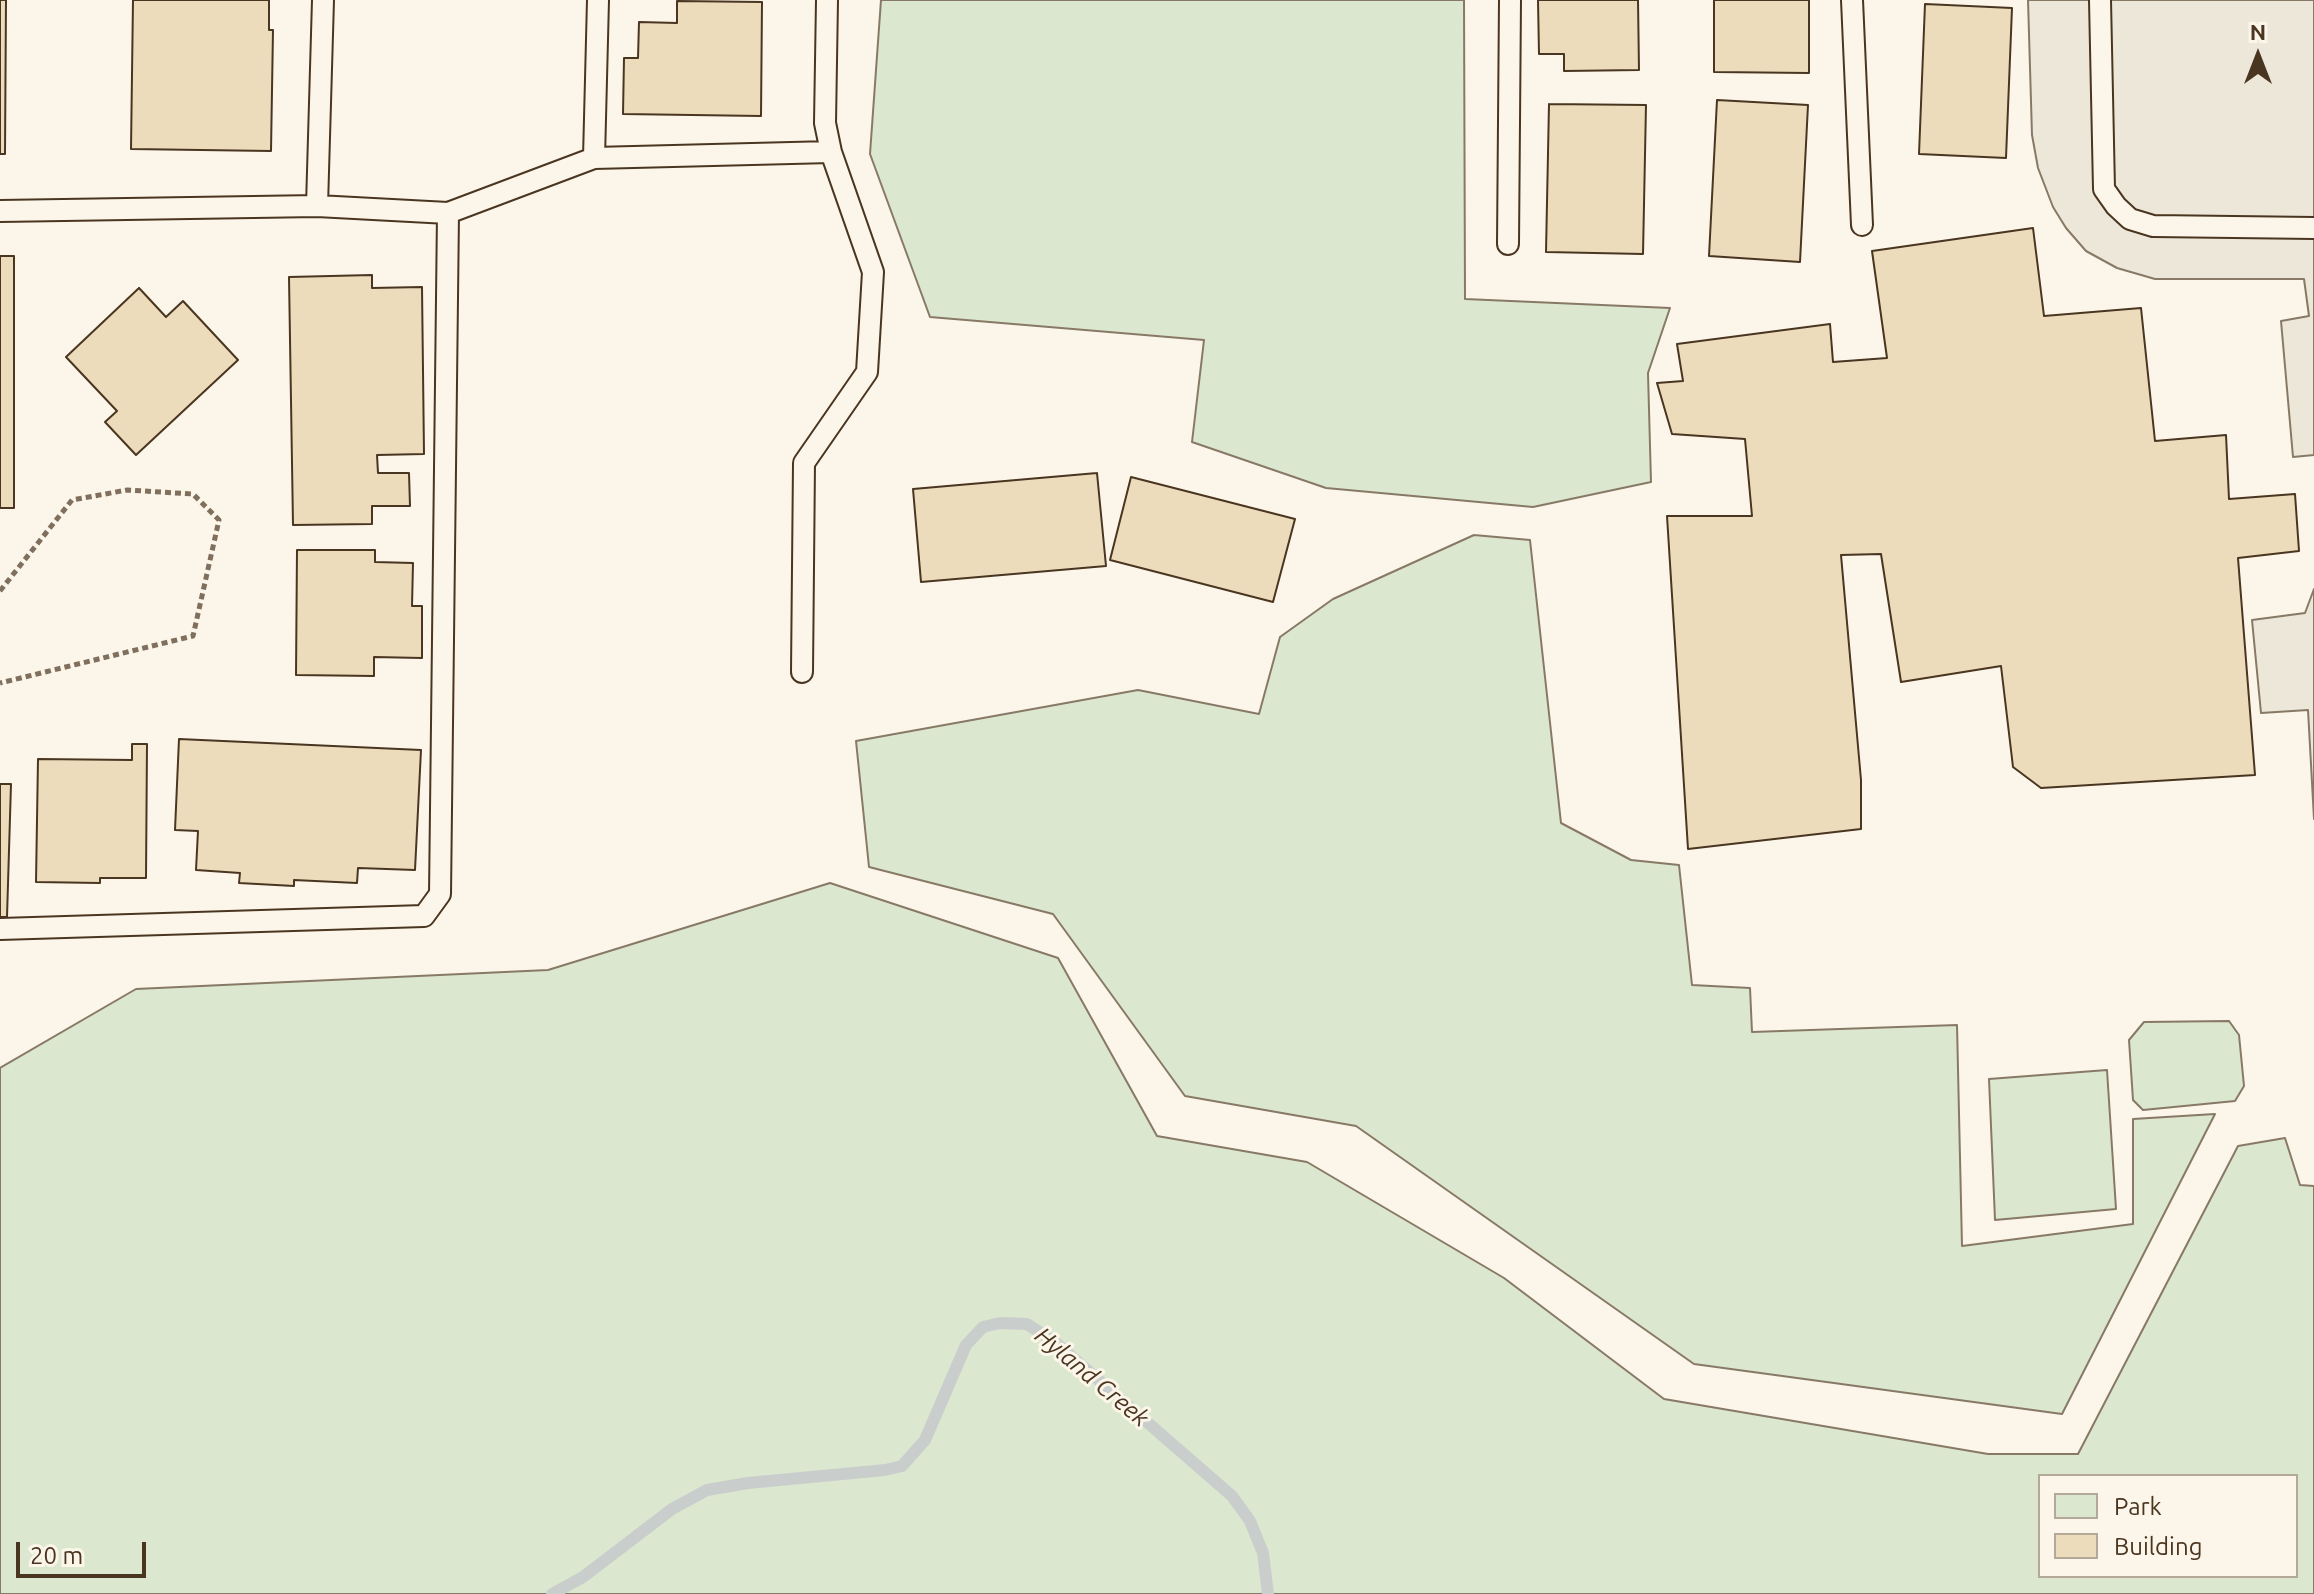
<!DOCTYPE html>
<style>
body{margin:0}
#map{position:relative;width:2314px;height:1594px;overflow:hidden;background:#fbf6e9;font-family:Ubuntu,sans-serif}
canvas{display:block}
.legend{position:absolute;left:2038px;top:1474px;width:260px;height:104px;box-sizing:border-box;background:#fbf6e9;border:2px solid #b4a999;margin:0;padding:10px 14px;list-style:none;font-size:24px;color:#4a3520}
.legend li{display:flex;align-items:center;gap:16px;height:40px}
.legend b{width:40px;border:2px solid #b4a999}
.north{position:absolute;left:2218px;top:16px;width:80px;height:80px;-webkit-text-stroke:6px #fbf6e9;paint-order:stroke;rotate:0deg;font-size:22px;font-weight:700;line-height:32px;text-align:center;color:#4a3520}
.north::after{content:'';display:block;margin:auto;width:28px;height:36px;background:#4a3520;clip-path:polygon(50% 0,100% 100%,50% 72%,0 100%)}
.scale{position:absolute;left:16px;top:1542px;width:130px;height:36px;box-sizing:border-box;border:4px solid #4a3520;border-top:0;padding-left:10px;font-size:24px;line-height:28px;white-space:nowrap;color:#4a3520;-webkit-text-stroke:6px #fbf6e9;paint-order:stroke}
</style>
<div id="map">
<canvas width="2314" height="1594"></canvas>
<ul class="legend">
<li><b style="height:22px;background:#dce7d0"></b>Park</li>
<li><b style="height:22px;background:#ecdcbc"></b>Building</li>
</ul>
<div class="north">N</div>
<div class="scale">20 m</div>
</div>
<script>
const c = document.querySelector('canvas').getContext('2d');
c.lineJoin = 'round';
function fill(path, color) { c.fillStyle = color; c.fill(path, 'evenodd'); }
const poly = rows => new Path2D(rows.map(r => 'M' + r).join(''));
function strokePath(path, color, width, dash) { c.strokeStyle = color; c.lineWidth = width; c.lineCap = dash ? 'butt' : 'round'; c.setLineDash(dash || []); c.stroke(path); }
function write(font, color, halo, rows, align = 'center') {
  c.font = font + ' Ubuntu,sans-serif'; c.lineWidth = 6; c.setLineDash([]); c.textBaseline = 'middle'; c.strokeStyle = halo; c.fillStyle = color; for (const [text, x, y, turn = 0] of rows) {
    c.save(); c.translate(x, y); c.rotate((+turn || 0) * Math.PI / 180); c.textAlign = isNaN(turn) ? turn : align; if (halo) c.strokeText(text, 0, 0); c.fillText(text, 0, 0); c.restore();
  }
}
const green = poly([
 [881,0,1464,0,1465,299,1670,308,1648,373,1651,482,1533,507,1326,488,1192,442,1204,340,930,317,870,154,881,0],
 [1474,535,1530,540,1561,823,1631,860,1679,865,1692,985,1750,988,1752,1032,1957,1025,1962,1246,2133,1224,2133,1119,2215,1114,2062,1414,1694,1364,1356,1126,1185,1096,1053,914,869,867,856,741,1138,690,1259,714,1280,637,1333,599,1474,535],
 [830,883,1058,958,1157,1136,1307,1162,1504,1278,1664,1399,1988,1454,2078,1454,2238,1146,2285,1138,2300,1185,2314,1186,2314,1594,0,1594,0,1068,136,989,548,970,830,883],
 [2040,1476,2296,1476,2296,1576,2040,1576,2040,1476],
 [2229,1021,2239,1035,2244,1086,2235,1101,2143,1110,2133,1100,2129,1040,2144,1022,2229,1021],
 [2107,1070,2116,1209,1995,1220,1989,1079,2107,1070]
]);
fill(green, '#dce7d0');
strokePath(green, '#887966', 2);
const parking = poly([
 [2028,0,2314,0,2314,455,2293,457,2281,321,2309,316,2304,279,2155,279,2117,268,2086,251,2066,228,2053,207,2038,168,2032,135,2028,0],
 [2314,589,2314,819,2308,710,2261,713,2252,620,2305,613,2314,589]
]);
fill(parking, '#ede7d9');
strokePath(parking, '#887966', 2);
strokePath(poly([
 [552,1594,583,1577,672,1509,707,1490,748,1483,885,1470,902,1466,925,1440,966,1345,983,1327,1000,1323,1027,1324,1056,1343,1232,1496,1250,1521,1263,1553,1268,1594]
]), '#c9cecd', 12);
const building = poly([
 [0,0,6,0,5,154,0,154,0,0],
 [133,0,269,0,269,30,273,30,271,151,131,149,133,0],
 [1538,0,1638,0,1639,70,1564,71,1564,54,1539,54,1538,0],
 [1714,0,1809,0,1809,73,1714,72,1714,0],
 [677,1,762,2,761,116,623,114,624,58,638,58,639,22,677,23,677,1],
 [1925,4,2012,8,2006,158,1919,154,1925,4],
 [1717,100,1808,105,1800,262,1709,256,1717,100],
 [1549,104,1646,105,1643,254,1546,252,1549,104],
 [2033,228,2044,316,2141,308,2155,441,2226,435,2229,499,2295,494,2299,551,2238,558,2255,775,2041,788,2013,767,2001,666,1901,682,1881,554,1841,555,1861,780,1861,829,1688,849,1667,516,1752,516,1745,439,1672,434,1657,383,1683,381,1677,344,1830,324,1833,362,1887,358,1872,251,2033,228],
 [0,256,14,256,14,508,0,508,0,256],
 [372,275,372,288,422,287,424,454,377,455,378,473,409,473,410,506,372,506,372,524,293,525,289,277,372,275],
 [139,288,166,317,183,301,238,360,136,455,105,422,117,411,66,357,139,288],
 [1097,473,1106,566,921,582,913,489,1097,473],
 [1131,477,1295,519,1273,602,1110,560,1131,477],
 [297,550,375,550,375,562,413,563,412,606,422,606,422,658,374,657,374,676,296,675,297,550],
 [179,739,421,750,415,870,358,868,357,883,294,880,294,886,239,883,240,873,196,870,198,831,175,830,179,739],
 [132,744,147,744,146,878,100,878,100,883,36,882,38,759,132,760,132,744],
 [0,784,11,784,7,917,0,917,0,784]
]);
fill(building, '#ecdcbc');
strokePath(building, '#4a3520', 2);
const service = poly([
 [1852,0,1862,225],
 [2100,0,2104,189,2116,206,2130,219,2153,226,2314,228],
 [594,158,598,0],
 [317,206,323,0],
 [0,211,317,206,448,213,594,158,831,152],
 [1508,244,1510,0],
 [802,672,804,463,867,372,873,272,831,152,825,123,827,0],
 [0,929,424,916,440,894,448,213]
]);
strokePath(service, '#4a3520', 24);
strokePath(poly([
 [0,591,72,500,127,490,193,494,219,520,193,636,0,683]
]), '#7f6f5c', 5, [6, 4]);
strokePath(service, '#fbf6e9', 20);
write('italic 24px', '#4a3520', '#fbf6e9', [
 ["Hyland Creek",1092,1377,40]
]);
</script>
